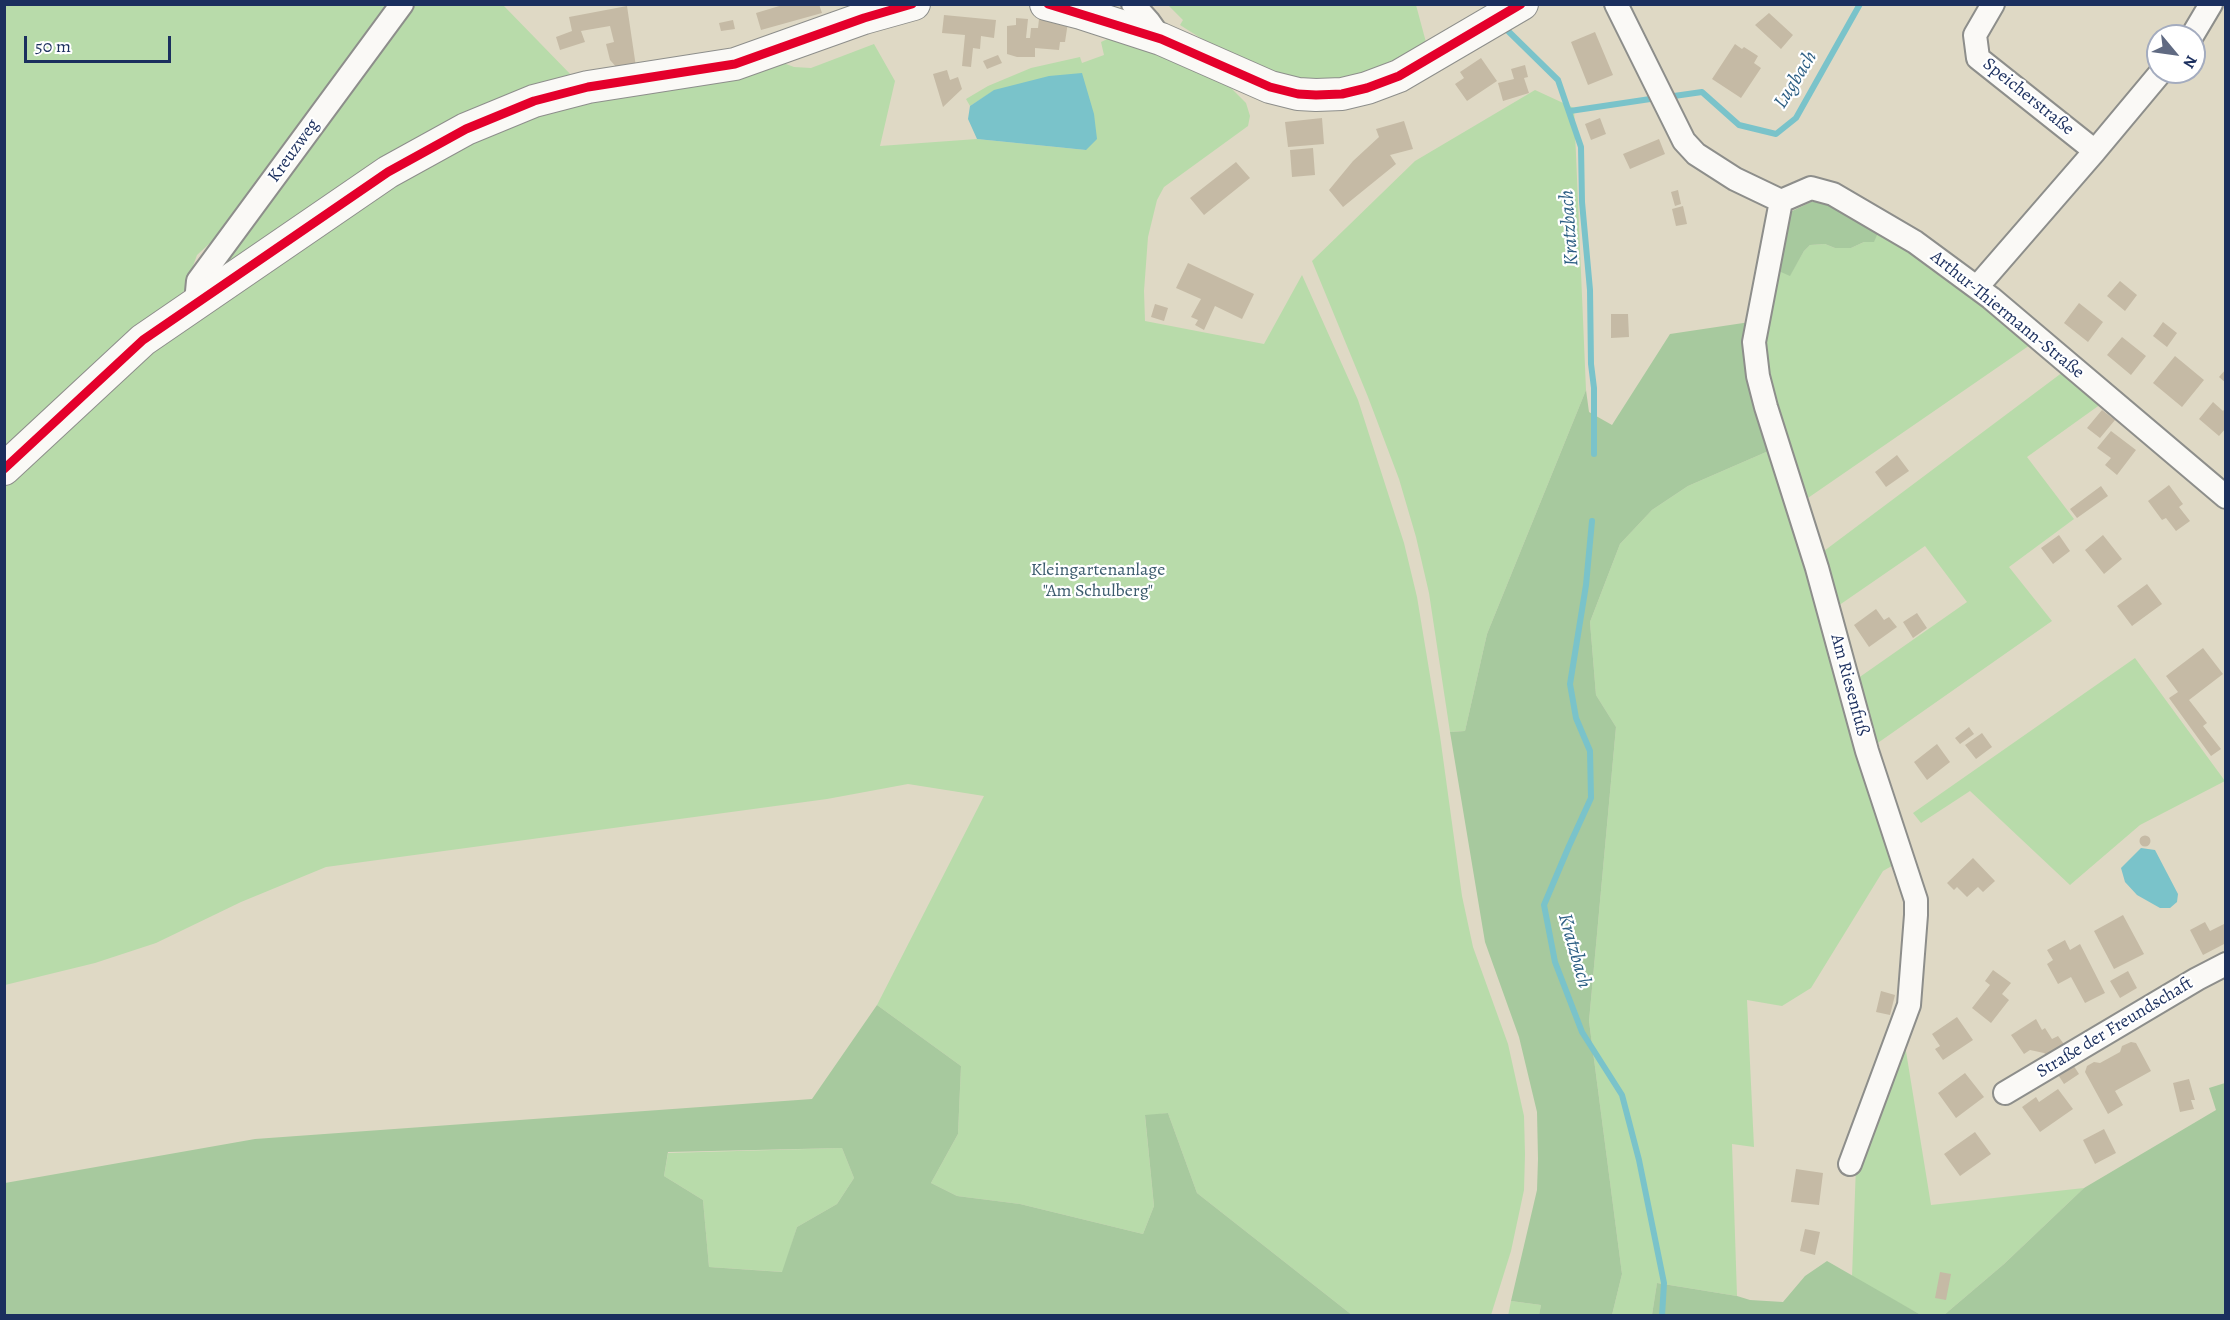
<!DOCTYPE html>
<meta charset="utf-8">
<style>
body{margin:0}
#map{position:relative;width:2230px;height:1320px;overflow:hidden;background:#dfd9c5;font-family:Alegreya,serif}
canvas{display:block}
.frame{position:absolute;inset:0;border:6px solid #1b2f5e;pointer-events:none}
.north{position:absolute;left:2146px;top:24px;width:60px;height:60px;box-sizing:border-box;background:#fff;border:2px solid #a4acbf;border-radius:50%;rotate:119deg;font-size:16px;font-weight:700;line-height:24px;text-align:center;color:#1b2f5e}
.north::after{content:'';display:block;margin:auto;width:21px;height:27px;background:#606a82;clip-path:polygon(50% 0,100% 100%,50% 72%,0 100%)}
.scale{position:absolute;left:24px;top:36px;width:147px;height:27px;box-sizing:border-box;border:3px solid #1b2f5e;border-top:0;padding-left:8px;font-size:18px;line-height:21px;white-space:nowrap;color:#1b2f5e;-webkit-text-stroke:4px #fff;paint-order:stroke}
</style>
<div id="map">
<canvas width="2230" height="1320"></canvas>
<div class="frame"></div>
<div class="north">N</div>
<div class="scale">50 m</div>
</div>
<script>
const c = document.querySelector('canvas').getContext('2d');
c.lineJoin = 'round';
function fill(path, color) { c.fillStyle = color; c.fill(path, 'evenodd'); }
const poly = rows => new Path2D(rows.map(r => 'M' + r).join(''));
function strokePath(path, color, width, dash) { c.strokeStyle = color; c.lineWidth = width; c.lineCap = dash ? 'butt' : 'round'; c.setLineDash(dash || []); c.stroke(path); }
function write(font, color, halo, rows, align = 'center') {
  c.font = font + ' Alegreya,serif'; c.lineWidth = 4.5; c.setLineDash([]); c.textBaseline = 'middle'; c.strokeStyle = halo; c.fillStyle = color; for (const [text, x, y, turn = 0] of rows) {
    c.save(); c.translate(x, y); c.rotate((+turn || 0) * Math.PI / 180); c.textAlign = isNaN(turn) ? turn : align; if (halo) c.strokeText(text, 0, 0); c.fillText(text, 0, 0); c.restore();
  }
}
fill(poly([
 [4,5,395,5,233,222,197,255,185,289,170,312,4,460],
 [413,5,503,5,575,79,217,271,234,252,275,191],
 [1168,5,1416,5,1427,46,1358,75,1310,82,1273,74,1221,51,1180,25,1183,20],
 [1116,35,1224,81,1246,103,1250,116,1248,126,1164,187,1157,200,1148,237,1144,291,1145,321,1264,344,1302,275,1358,400,1404,543,1417,597,1440,736,1462,896,1473,947,1508,1044,1524,1116,1525,1154,1524,1190,1511,1251,1491,1315,1352,1315,1197,1193,1168,1113,1145,1116,1154,1206,1143,1234,1020,1204,957,1196,931,1183,958,1134,961,1066,877,1005,984,796,908,784,827,799,326,867,241,902,156,943,95,963,5,985,4,480,107,386,385,183,540,109,778,61,794,67,811,68,874,44,895,81,880,146,977,139,1086,150,995,90,970,106,966,99,988,86,1031,68,1080,57,1082,63,1104,55,1101,42],
 [1535,90,1574,108,1586,390,1487,634,1465,731,1450,732,1429,593,1416,537,1399,479,1368,397,1312,261,1415,161],
 [1879,230,1983,300,2030,345,1805,500,1785,446,1760,347,1774,269,1790,275,1804,251,1810,245,1825,244,1835,248,1851,248,1864,242],
 [2063,372,2101,404,2027,457,2074,519,2009,567,2052,621,1872,747,1854,681,1967,602,1925,546,1835,608,1820,554],
 [1773,449,1897,863,1883,871,1811,988,1782,1006,1747,1000,1754,1147,1732,1144,1737,1296,1657,1283,1652,1315,1612,1315,1622,1274,1589,1021,1616,727,1596,695,1590,622,1620,544,1652,510,1688,486],
 [2135,658,2225,781,2140,825,2070,885,1970,791,1921,823,1913,813],
 [1904,1039,1931,1205,2084,1188,2004,1264,1944,1315,1921,1315,1852,1277,1856,1165],
 [842,1148,854,1178,837,1204,797,1227,783,1272,709,1267,703,1200,664,1176,668,1153],
 [1511,1301,1541,1305,1539,1315,1508,1316]
]), '#b8dbaa');
fill(poly([
 [1825,201,1879,230,1874,242,1864,242,1851,248,1835,248,1825,244,1810,245,1804,251,1790,276,1774,269,1790,212,1811,202],
 [1750,322,1773,449,1688,486,1652,510,1620,544,1590,622,1596,695,1616,727,1589,1021,1622,1274,1612,1315,1539,1315,1541,1305,1511,1301,1537,1190,1538,1159,1537,1112,1519,1037,1485,942,1450,732,1465,731,1487,634,1586,390,1589,412,1612,425,1670,334],
 [877,1005,961,1066,958,1134,931,1183,957,1196,1020,1204,1143,1234,1154,1206,1145,1115,1168,1113,1197,1193,1352,1315,5,1315,5,1183,255,1139,812,1099],
 [842,1148,854,1178,837,1204,797,1227,782,1272,709,1267,703,1200,664,1176,668,1152],
 [2225,1083,2225,1315,1944,1315,2004,1264,2084,1188,2216,1110,2209,1088],
 [1827,1261,1921,1315,1652,1315,1657,1283,1737,1296,1750,1300,1783,1302,1805,1276]
]), '#a7c99e');
fill(poly([
 [1082,73,1094,114,1097,139,1086,150,977,139,968,119,970,106,994,90,1049,76],
 [2141,848,2155,850,2178,894,2177,902,2170,908,2160,908,2137,895,2125,882,2121,868]
]), '#7ac3ca');
strokePath(poly([
 [1504,27,1558,80,1581,147,1582,202,1590,290,1591,364,1594,388,1594,454],
 [1667,97,1702,92,1739,125,1776,134,1796,118,1860,4],
 [1570,111,1657,98],
 [1592,521,1586,585,1570,684,1576,718,1590,751,1591,798,1569,846,1544,905,1555,962,1582,1032,1622,1095,1639,1160,1664,1283,1662,1316]
]), '#7ac3ca', 6);
fill(poly([
 [786,4,819,4,822,13,761,30,756,13],
 [627,6,636,67,618,69,610,60,606,44,614,42,610,26,581,31,585,42,560,50,556,37,572,31,569,17],
 [1769,13,1793,35,1781,49,1755,25],
 [944,15,996,20,994,38,981,36,980,49,973,48,971,67,962,66,965,35,942,33],
 [1016,18,1028,19,1026,38,1030,38,1031,28,1038,28,1039,19,1068,22,1065,42,1060,42,1059,50,1035,48,1035,57,1017,57,1007,54,1007,26,1016,25],
 [733,20,735,29,721,31,719,23],
 [1595,32,1613,75,1588,85,1571,42],
 [1735,44,1742,49,1744,47,1758,56,1754,63,1761,68,1741,98,1712,79],
 [998,55,1002,63,987,69,983,61],
 [1481,58,1497,81,1467,101,1455,84,1464,78,1460,72],
 [1525,65,1528,77,1524,78,1529,93,1503,101,1498,83,1514,79,1511,69],
 [947,70,950,80,958,77,962,89,943,107,933,74],
 [1322,118,1324,144,1288,147,1285,122],
 [1600,118,1606,134,1591,140,1585,124],
 [1404,121,1413,149,1390,155,1396,164,1343,207,1329,190,1353,161,1379,137,1376,129],
 [1659,139,1665,154,1630,169,1623,154],
 [1313,148,1315,175,1292,177,1290,150],
 [1236,162,1250,178,1204,215,1190,198],
 [1678,190,1681,204,1675,206,1671,192],
 [1683,206,1687,224,1676,226,1672,209],
 [1188,263,1254,294,1242,319,1215,306,1204,330,1195,325,1198,320,1191,317,1201,299,1176,288],
 [2120,281,2137,295,2125,311,2107,296],
 [2079,303,2103,322,2088,342,2064,323],
 [1155,304,1168,308,1164,321,1151,317],
 [1611,314,1628,314,1629,337,1611,338],
 [2163,322,2177,333,2167,347,2153,336],
 [2122,337,2146,356,2131,375,2107,355],
 [2175,356,2204,380,2182,407,2153,383],
 [2226,369,2226,383,2219,377],
 [2213,402,2223,411,2226,407,2226,428,2219,436,2199,419],
 [2102,410,2115,420,2100,438,2087,428],
 [2111,431,2136,450,2117,475,2105,465,2111,458,2097,448],
 [1897,455,1909,471,1886,487,1875,472],
 [2169,485,2183,504,2179,507,2190,521,2176,531,2166,518,2162,520,2148,501],
 [2101,486,2108,496,2077,518,2070,509],
 [2059,535,2070,551,2053,564,2041,548],
 [2103,535,2122,559,2104,574,2085,550],
 [2147,584,2162,604,2132,626,2117,606],
 [1876,609,1884,620,1889,617,1897,627,1869,647,1854,625],
 [1917,613,1927,628,1913,638,1903,622],
 [2203,648,2223,674,2189,700,2207,723,2203,726,2221,749,2211,756,2169,698,2178,692,2166,676],
 [1969,727,1974,734,1960,744,1955,738],
 [1982,733,1992,747,1976,759,1965,745],
 [1937,744,1950,762,1927,780,1914,762],
 '2139.5 841a5.5 5.5 0 1 1 11 0a5.5 5.5 0 1 1-11 0Z',
 [1973,858,1995,881,1983,892,1978,887,1967,897,1957,887,1954,890,1947,883],
 [2123,915,2144,954,2114,969,2094,931],
 [2205,922,2210,931,2226,923,2226,943,2203,955,2190,930],
 [2065,940,2070,950,2080,944,2105,993,2085,1003,2071,977,2058,984,2047,964,2053,960,2047,950],
 [1993,970,2011,983,2002,994,2009,1000,1991,1023,1972,1008,1990,985,1985,981],
 [2128,971,2137,988,2120,998,2110,981],
 [1881,991,1895,995,1890,1015,1876,1012],
 [1957,1017,1973,1040,1943,1060,1935,1049,1940,1046,1932,1034],
 [2036,1019,2042,1030,2045,1028,2052,1039,2058,1036,2066,1047,2051,1058,2044,1053,2030,1050,2024,1054,2011,1035],
 [2131,1042,2136,1043,2151,1071,2115,1091,2123,1105,2108,1114,2085,1072,2087,1066,2094,1062,2100,1063,2120,1052,2122,1046],
 [2070,1060,2079,1074,2064,1084,2055,1070],
 [1965,1073,1984,1097,1956,1118,1938,1093],
 [2189,1079,2195,1100,2191,1100,2194,1109,2180,1112,2173,1083],
 [2058,1089,2073,1109,2040,1132,2022,1107,2036,1097,2039,1102],
 [2104,1129,2116,1153,2095,1164,2083,1140],
 [1975,1132,1991,1154,1960,1176,1944,1154],
 [1796,1169,1823,1173,1819,1205,1791,1202],
 [1805,1229,1820,1232,1815,1255,1800,1251],
 [1940,1272,1951,1274,1946,1300,1935,1298]
]), '#c5baa5');
const street = poly([
 [1133,4,1149,22,1161,39],
 [1616,4,1684,141,1696,154,1735,179,1781,201,1811,188,1833,194,1915,242,1991,298,2226,497],
 [2192,36,2211,4],
 [2095,151,2161,72],
 [1781,201,1754,342,1758,376,1766,407,1817,568,1867,751,1916,900,1916,915,1909,1005,1850,1164],
 [1977,287,2095,151,1978,58,1975,35,1993,4],
 [196,302,198,281,402,4],
 [2005,1093,2197,979,2226,964]
]);
const secondary = poly([
 [1046,4,1081,13,1161,39,1270,87,1298,94,1316,95,1342,94,1367,88,1399,76,1522,4],
 [4,469,143,340,388,172,466,129,534,101,588,87,735,64,864,18,914,4]
]);
strokePath(street, '#8d8e8b', 26);
strokePath(secondary, '#8d8e8b', 34);
strokePath(street, '#faf9f6', 22);
strokePath(secondary, '#faf9f6', 32);
strokePath(poly([
 [1048,4,1161,39,1270,87,1298,94,1316,95,1342,94,1367,88,1399,76,1521,4],
 [4,469,143,340,388,172,466,129,534,101,588,87,735,64,864,18,912,4]
]), '#e4002b', 9);
write('18px', '#1b2f5e', '#fff', [
 ["Speicherstraße",2028,97,39],
 ["Kreuzweg",294,151,-54],
 ["Arthur-Thiermann-Straße",2007,315,39],
 ["Am Riesenfuß",1849,685,75],
 ["Straße der Freundschaft",2115,1028,-31]
]);
write('18px', '#3a5a6c', '#fff', [
 ["Kleingartenanlage",1098,571],
 ["\"Am Schulberg\"",1098,592]
]);
write('italic 20px', '#2d5f84', '#fff', [
 ["Lugbach",1796,80,-58],
 ["Kratzbach",1570,228,-94],
 ["Kratzbach",1574,951,74]
]);
</script>
